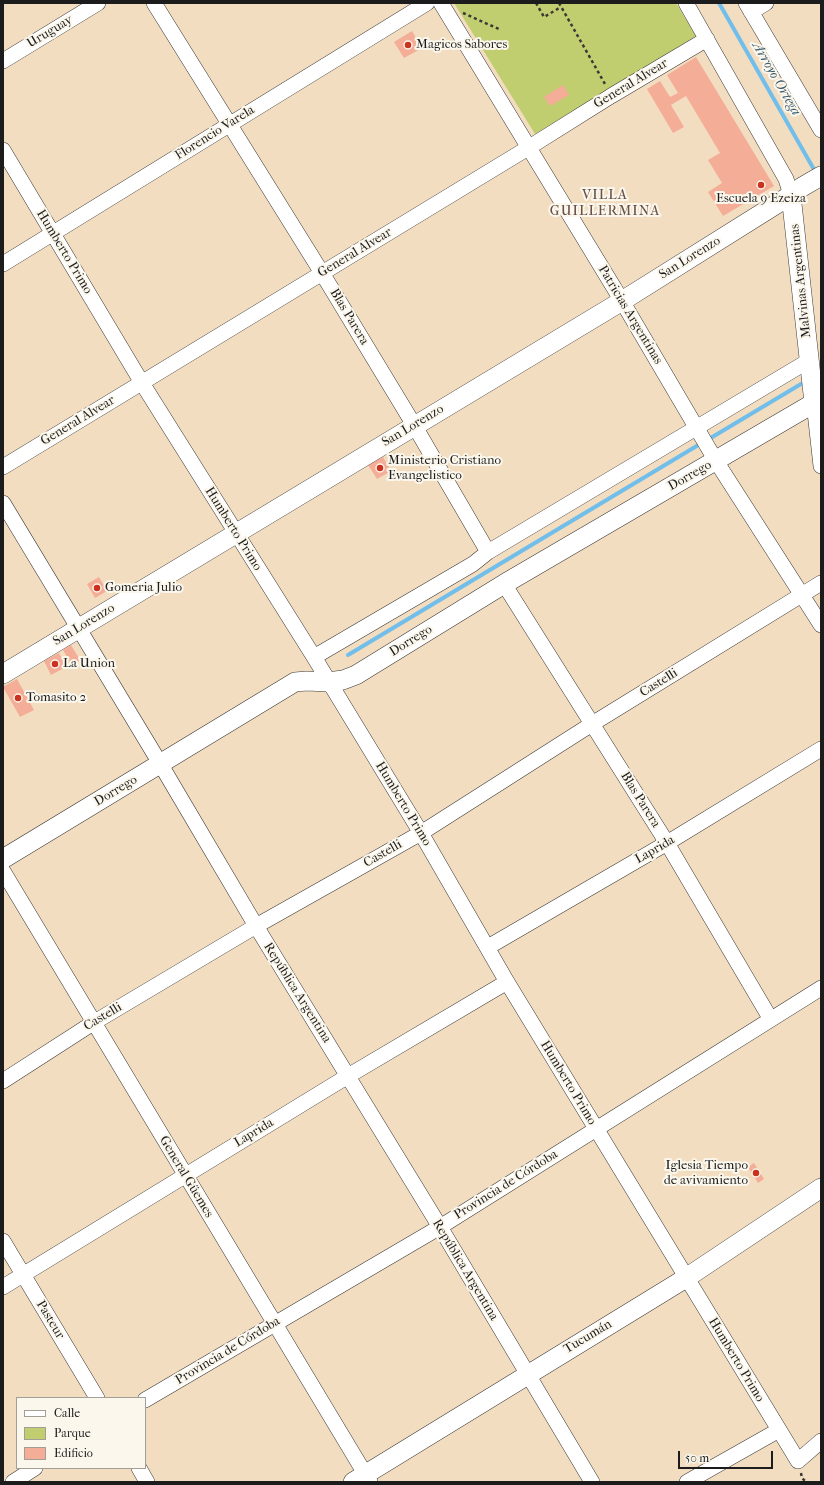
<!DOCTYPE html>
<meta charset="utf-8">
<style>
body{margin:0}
#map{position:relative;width:824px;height:1485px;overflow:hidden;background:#f2ddc0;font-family:"IM FELL French Canon",serif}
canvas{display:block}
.frame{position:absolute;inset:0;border:4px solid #1c1c1c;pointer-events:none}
.legend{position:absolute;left:16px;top:1397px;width:130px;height:72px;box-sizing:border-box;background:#fbf7ec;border:1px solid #a29f99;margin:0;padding:5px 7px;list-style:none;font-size:12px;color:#1c1c1c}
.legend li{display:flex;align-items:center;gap:8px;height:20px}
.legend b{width:20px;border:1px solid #a29f99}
.scale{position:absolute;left:678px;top:1451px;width:95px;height:18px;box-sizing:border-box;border:2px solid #1c1c1c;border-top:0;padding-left:5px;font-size:12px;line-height:14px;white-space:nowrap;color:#1c1c1c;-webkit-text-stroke:3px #fbf7ec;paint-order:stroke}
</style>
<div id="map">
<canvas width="824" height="1485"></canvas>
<div class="frame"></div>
<ul class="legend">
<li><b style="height:5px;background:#fff"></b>Calle</li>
<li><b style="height:11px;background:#c1ce70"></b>Parque</li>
<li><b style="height:11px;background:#f4ad96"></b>Edificio</li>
</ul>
<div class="scale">50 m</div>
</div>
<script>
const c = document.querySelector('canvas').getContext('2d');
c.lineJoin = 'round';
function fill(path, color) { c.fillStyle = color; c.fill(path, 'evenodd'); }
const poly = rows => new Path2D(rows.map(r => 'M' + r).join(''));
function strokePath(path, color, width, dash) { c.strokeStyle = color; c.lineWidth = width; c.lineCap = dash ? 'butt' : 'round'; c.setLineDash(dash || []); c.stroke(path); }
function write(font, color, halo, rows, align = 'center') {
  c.font = font + ' "IM FELL French Canon",serif'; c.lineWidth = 4; c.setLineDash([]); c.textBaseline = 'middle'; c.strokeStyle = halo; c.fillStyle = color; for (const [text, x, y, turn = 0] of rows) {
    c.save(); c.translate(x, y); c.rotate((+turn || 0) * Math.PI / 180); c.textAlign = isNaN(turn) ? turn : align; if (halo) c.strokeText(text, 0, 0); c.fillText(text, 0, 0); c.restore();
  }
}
fill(poly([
 [454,3,676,3,696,36,535,134]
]), '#c1ce70');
strokePath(poly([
 [719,3,816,173],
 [709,439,801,384],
 [348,655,700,444]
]), '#71beeb', 4);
fill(poly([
 [412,31,422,48,404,58,394,42],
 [696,57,774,186,723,216,708,192,722,183,708,160,720,153,686,96,671,105,684,127,673,133,647,89,660,81,670,97,678,93,667,75],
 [563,85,569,95,550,106,544,97],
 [383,457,391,471,377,479,368,465],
 [99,577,107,591,95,598,87,584],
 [71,645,80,660,72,665,63,650],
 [59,653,66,667,51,675,44,661],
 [17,679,34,710,20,717,3,687],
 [754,1163,764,1179,758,1183,748,1167]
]), '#f4ad96');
const minor = poly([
 [154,3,322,273,414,425,488,552],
 [441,3,622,301,716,461,821,625],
 [686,3,786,179,791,195],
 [746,3,821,130],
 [751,12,766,3],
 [3,61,98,3],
 [3,150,142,383,314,657,421,833,507,982,798,1461,821,1441],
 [3,264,427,3],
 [814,403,821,466],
 [3,467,528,148,611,96,707,39],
 [3,503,161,765,256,926,440,1227,592,1482],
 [504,584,667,843,770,1018],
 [314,657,473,564,488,552,810,360],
 [3,871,370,1482],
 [488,947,667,843,821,749],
 [3,1081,93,1023,256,926,421,833,592,724,821,583],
 [3,1241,97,1398],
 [3,1287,348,1076,507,982],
 [145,1400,440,1227,821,988],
 [139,1468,147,1482],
 [13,1482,35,1468],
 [687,1482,779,1430]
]);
const tertiary = poly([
 [3,674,622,301,791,195,802,187,821,176],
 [3,859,295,682,307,681,328,682,343,680,356,675,504,584,814,403,791,195],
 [353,1482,686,1278,821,1188]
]);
strokePath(minor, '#3c3935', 16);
strokePath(tertiary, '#3c3935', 20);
strokePath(poly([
 [536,3,544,17,561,7],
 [559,3,605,84],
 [463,13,501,30],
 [801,1473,802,1478,806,1482]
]), '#3c3935', 2.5, [3, 3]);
strokePath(minor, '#fff', 15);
strokePath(tertiary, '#fff', 19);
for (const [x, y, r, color] of [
 [408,45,4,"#c8321e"],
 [761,185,4,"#c8321e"],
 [380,468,4,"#c8321e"],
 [97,588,4,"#c8321e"],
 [55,664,4,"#c8321e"],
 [18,698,4,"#c8321e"],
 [756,1173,4,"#c8321e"]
]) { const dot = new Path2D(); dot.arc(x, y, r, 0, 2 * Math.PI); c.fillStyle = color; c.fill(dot); strokePath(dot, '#fbf7ec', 1.5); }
write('13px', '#1c1c1c', '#fbf7ec', [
 ["Uruguay",50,32,-31],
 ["General Alvear",631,84,-31],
 ["Florencio Varela",215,133,-32],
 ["Humberto Primo",64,252,59],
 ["General Alvear",355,253,-31],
 ["San Lorenzo",690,258,-32],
 ["Malvinas Argentinas",801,281,-96],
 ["Patricias Argentinas",630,315,59],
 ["Blas Parera",349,317,59],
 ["General Alvear",78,421,-31],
 ["San Lorenzo",413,426,-31],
 ["Dorrego",690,476,-30],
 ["Humberto Primo",233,529,58],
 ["San Lorenzo",84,625,-31],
 ["Dorrego",411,641,-32],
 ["Castelli",659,683,-32],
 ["Dorrego",116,791,-31],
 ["Blas Parera",640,800,58],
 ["Humberto Primo",403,804,59],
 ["Laprida",655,850,-30],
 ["Castelli",383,854,-30],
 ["República Argentina",297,993,58],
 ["Castelli",103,1017,-31],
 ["Humberto Primo",568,1083,59],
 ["Laprida",254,1133,-31],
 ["General Güemes",186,1177,59],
 ["Provincia de Córdoba",506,1185,-32],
 ["República Argentina",465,1270,59],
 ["Pasteur",50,1320,59],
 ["Tucumán",588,1337,-31],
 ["Provincia de Córdoba",228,1351,-31],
 ["Humberto Primo",736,1360,59]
]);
write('13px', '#1c1c1c', '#fbf7ec', [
 ["Magicos Sabores",416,45],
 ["Escuela 9 Ezeiza",761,199,"center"],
 ["Ministerio Cristiano",388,461],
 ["Evangelistico",388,476],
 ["Gomeria Julio",105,588],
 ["La Union",63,664],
 ["Tomasito 2",26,698],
 ["Iglesia Tiempo",748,1166,"right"],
 ["de avivamiento",748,1181,"right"]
], 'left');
write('italic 14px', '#3e5d6f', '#fbf7ec', [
 ["Arroyo Ortega",776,79,60]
]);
c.letterSpacing = '1px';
write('14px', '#684f47', '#fbf7ec', [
 ["VILLA",605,196],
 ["GUILLERMINA",605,212]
]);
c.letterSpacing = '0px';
</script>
